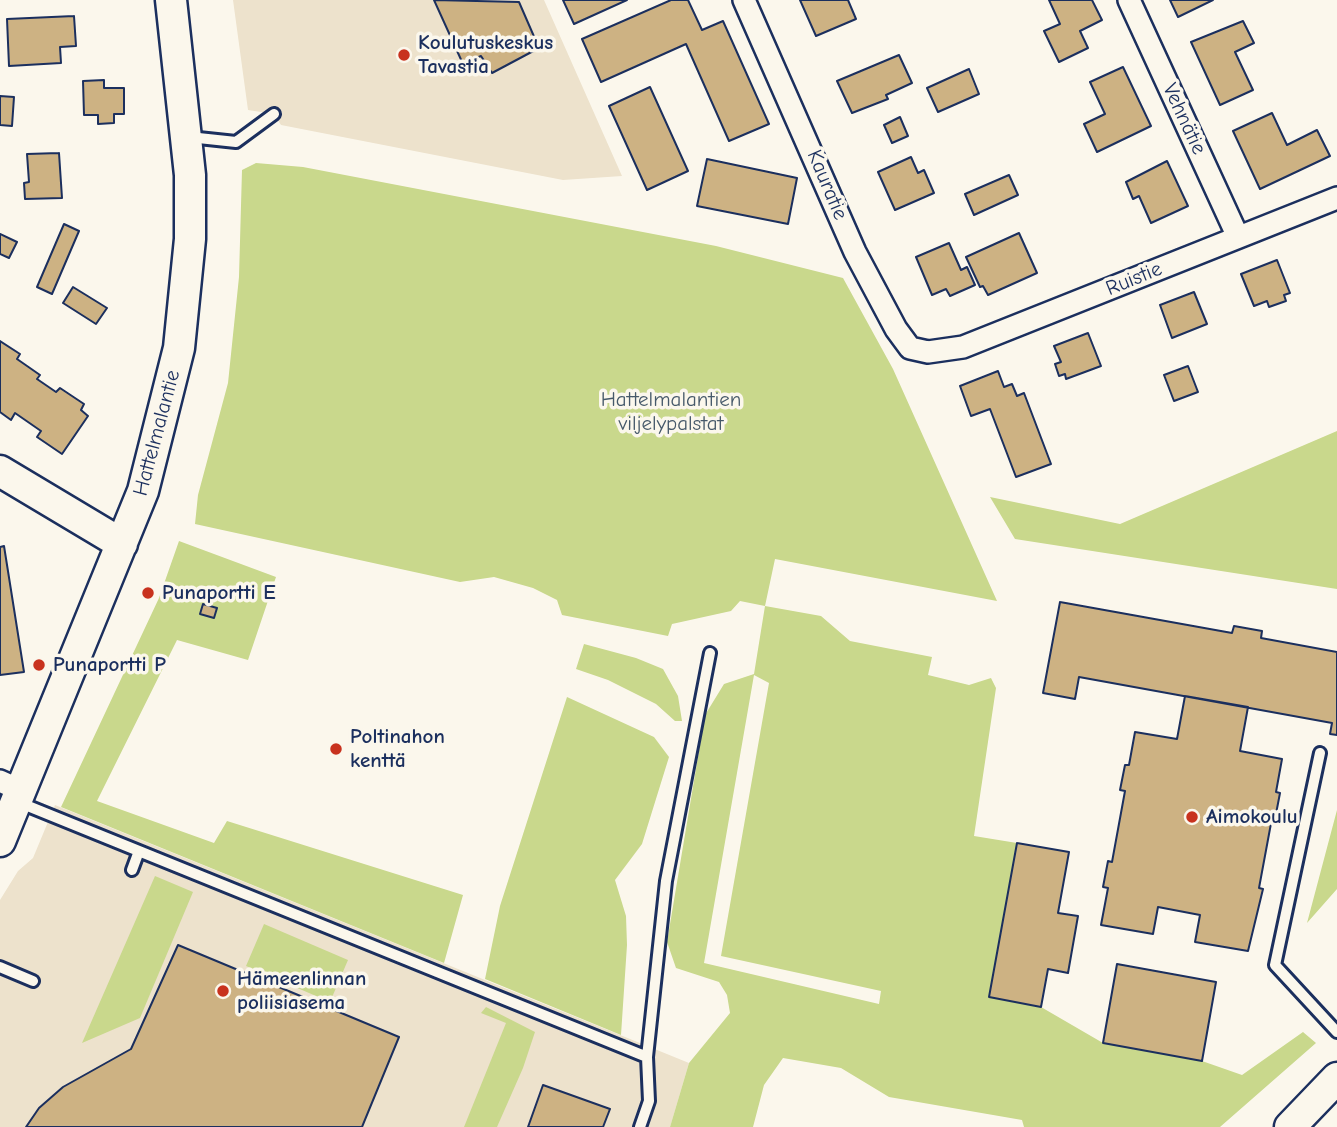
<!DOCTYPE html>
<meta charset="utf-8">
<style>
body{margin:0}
canvas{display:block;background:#fbf7ec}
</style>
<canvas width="1337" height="1127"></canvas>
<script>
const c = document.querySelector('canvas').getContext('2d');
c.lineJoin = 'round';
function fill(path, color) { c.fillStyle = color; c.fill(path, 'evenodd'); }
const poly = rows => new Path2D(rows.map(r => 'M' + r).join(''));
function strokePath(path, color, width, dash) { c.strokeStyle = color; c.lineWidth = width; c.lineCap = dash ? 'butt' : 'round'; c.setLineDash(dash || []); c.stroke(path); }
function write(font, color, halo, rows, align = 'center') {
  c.font = font + ' "Comic Neue",sans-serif'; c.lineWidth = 7; c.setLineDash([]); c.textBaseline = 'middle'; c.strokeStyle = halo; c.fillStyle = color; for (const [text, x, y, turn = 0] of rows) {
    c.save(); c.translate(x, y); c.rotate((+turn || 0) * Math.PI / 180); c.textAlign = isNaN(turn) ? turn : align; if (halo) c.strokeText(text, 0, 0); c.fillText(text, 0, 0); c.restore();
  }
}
fill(poly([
 [233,0,544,0,622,176,563,180,281,125,274,114,248,110],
 [55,805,689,1063,670,1127,0,1127,0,900,18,871,33,858]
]), '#ede2cc');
fill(poly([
 [256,163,303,167,716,246,843,278,893,369,997,601,775,559,765,606,821,616,850,641,932,657,928,675,969,685,991,678,996,688,974,836,1017,843,989,997,1041,1007,1103,1043,1202,1061,1242,1075,1303,1032,1316,1043,1220,1127,1024,1127,1022,1120,889,1097,841,1068,783,1058,764,1085,753,1127,670,1127,689,1063,730,1013,727,995,719,982,676,968,667,942,705,715,724,684,754,674,765,606,740,601,731,611,672,624,668,636,562,615,557,600,533,588,494,577,460,582,195,524,198,495,228,383,239,277,242,170],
 [754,675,769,683,721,956,881,991,879,1004,704,963],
 [1337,431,1337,589,1015,539,990,497,1120,524],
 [179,541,276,577,248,660,177,640,97,801,214,843,227,821,463,895,444,963,61,807,159,598],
 [584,644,636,658,663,669,678,696,682,721,675,721,656,704,608,680,576,669],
 [567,697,654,737,669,757,642,844,615,880,626,916,627,945,621,1035,485,979,500,906],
 [1337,810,1337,889,1307,923],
 [155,876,193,892,140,1018,82,1043],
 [264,924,348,960,330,1002,246,966],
 [486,1007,535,1032,523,1068,497,1127,464,1127,506,1023,481,1013]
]), '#c9d88c');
const building = poly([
 [434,0,519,2,539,48,492,73,481,56,463,64,434,0],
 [563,0,627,0,574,24,563,0],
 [671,0,688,0,702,30,723,21,769,124,729,141,686,44,601,82,582,39,671,0],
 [800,0,848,0,856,19,816,36,800,0],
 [1049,0,1092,0,1102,20,1080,31,1088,48,1059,62,1044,31,1060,24,1049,0],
 [1170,0,1213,0,1178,17,1170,0],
 [74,16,76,46,60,47,61,63,9,66,7,19,74,16],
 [1243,21,1254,43,1235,52,1253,90,1220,105,1191,42,1243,21],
 [899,55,912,83,886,95,888,99,852,113,837,81,899,55],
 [1123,67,1151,126,1097,152,1084,124,1105,114,1090,82,1123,67],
 [969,69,979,94,938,112,927,88,969,69],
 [104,80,104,88,124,88,124,114,114,114,114,123,98,124,98,115,84,115,83,81,104,80],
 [650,87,688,171,647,190,609,106,650,87],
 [0,96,14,97,12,126,0,125,0,96],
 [1272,113,1287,145,1317,130,1330,156,1260,189,1233,131,1272,113],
 [900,117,908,136,892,143,884,125,900,117],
 [59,153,62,198,25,199,24,183,29,182,27,154,59,153],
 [911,157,918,173,924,170,934,193,895,210,878,172,911,157],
 [707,159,797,178,788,224,697,206,707,159],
 [1167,161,1188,206,1151,223,1139,196,1133,199,1126,182,1167,161],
 [1009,175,1018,195,974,215,965,194,1009,175],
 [64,224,79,231,52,294,37,287,64,224],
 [1019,233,1037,273,988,295,983,286,980,287,966,257,1019,233],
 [0,234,17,242,9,258,0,254,0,234],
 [949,243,961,270,967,267,975,285,950,296,946,289,932,295,916,257,949,243],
 [1277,260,1290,293,1284,295,1286,301,1269,307,1267,301,1254,306,1241,274,1277,260],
 [73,287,107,308,96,324,63,303,73,287],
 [1194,292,1207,324,1172,338,1160,305,1194,292],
 [1088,333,1101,366,1066,379,1065,374,1059,376,1055,364,1061,362,1054,346,1088,333],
 [0,341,20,354,17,359,40,375,37,379,56,392,60,388,84,404,81,410,88,416,62,454,37,437,41,431,15,413,11,420,0,412,0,341],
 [1188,366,1198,392,1174,401,1164,375,1188,366],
 [998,371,1004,387,1012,384,1017,396,1024,393,1051,464,1016,477,990,409,971,416,960,386,998,371],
 [4,546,24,672,0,675,0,547,4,546],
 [1060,602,1232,633,1234,626,1262,631,1261,638,1337,652,1337,735,1330,734,1332,723,1079,677,1075,699,1043,693,1060,602],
 [203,604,217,608,214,618,200,614,203,604],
 [1185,696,1248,707,1240,751,1282,759,1276,792,1280,793,1275,819,1272,818,1259,888,1263,889,1248,951,1195,942,1200,915,1158,907,1153,934,1101,925,1108,888,1103,887,1108,861,1112,862,1125,791,1120,790,1125,765,1129,765,1135,732,1177,739,1185,696],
 [1017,843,1069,852,1058,913,1078,916,1068,973,1048,969,1041,1007,989,997,1017,843],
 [178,945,399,1037,362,1127,26,1127,39,1108,63,1087,131,1049,178,945],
 [1117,964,1216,982,1202,1061,1103,1043,1117,964],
 [543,1085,610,1109,603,1127,528,1127,543,1085]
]);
fill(building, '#cdb283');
strokePath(building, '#1b2f5e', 2);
const lane = poly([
 [189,137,236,142,274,114],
 [1320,753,1275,965,1337,1032],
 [18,802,647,1057],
 [132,870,139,851],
 [0,967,33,981],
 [640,1127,649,1101,647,1057,666,881,710,653]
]);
const street = poly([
 [744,0,855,252,896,329,910,348,928,352,963,347,1337,198],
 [1129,0,1238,237],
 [0,781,20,790]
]);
const secondary = poly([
 [0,471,122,544],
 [0,841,143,491,179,348,190,239,190,175,171,0],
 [1290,1127,1337,1078]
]);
strokePath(lane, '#1b2f5e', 16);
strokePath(street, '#1b2f5e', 26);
strokePath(secondary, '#1b2f5e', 35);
strokePath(lane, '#fbf7ec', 10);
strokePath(street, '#fbf7ec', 21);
strokePath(secondary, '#fbf7ec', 30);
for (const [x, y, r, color] of [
 [404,55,7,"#c8321e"],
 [148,593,7,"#c8321e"],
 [39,665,7,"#c8321e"],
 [336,749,7,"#c8321e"],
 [1192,817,7,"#c8321e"],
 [223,991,7,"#c8321e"]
]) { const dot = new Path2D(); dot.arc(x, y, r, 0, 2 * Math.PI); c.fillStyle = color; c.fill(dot); strokePath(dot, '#fbf7ec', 2.5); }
write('bold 21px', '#1b2f5e', '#fbf7ec', [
 ["Koulutuskeskus",418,43],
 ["Tavastia",418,67],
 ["Punaportti E",162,593],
 ["Punaportti P",53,665],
 ["Poltinahon",350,737],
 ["kenttä",350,761],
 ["Aimokoulu",1206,817],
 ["Hämeenlinnan",237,979],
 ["poliisiasema",237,1003]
], 'left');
write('21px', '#1b2f5e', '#fbf7ec', [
 ["Vehnätie",1184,119,65],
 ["Kauratie",827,185,67],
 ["Ruistie",1134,279,-22],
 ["Hattelmalantie",157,433,-75]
]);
write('21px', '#46596a', '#fbf7ec', [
 ["Hattelmalantien",671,400],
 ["viljelypalstat",671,424]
]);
</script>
